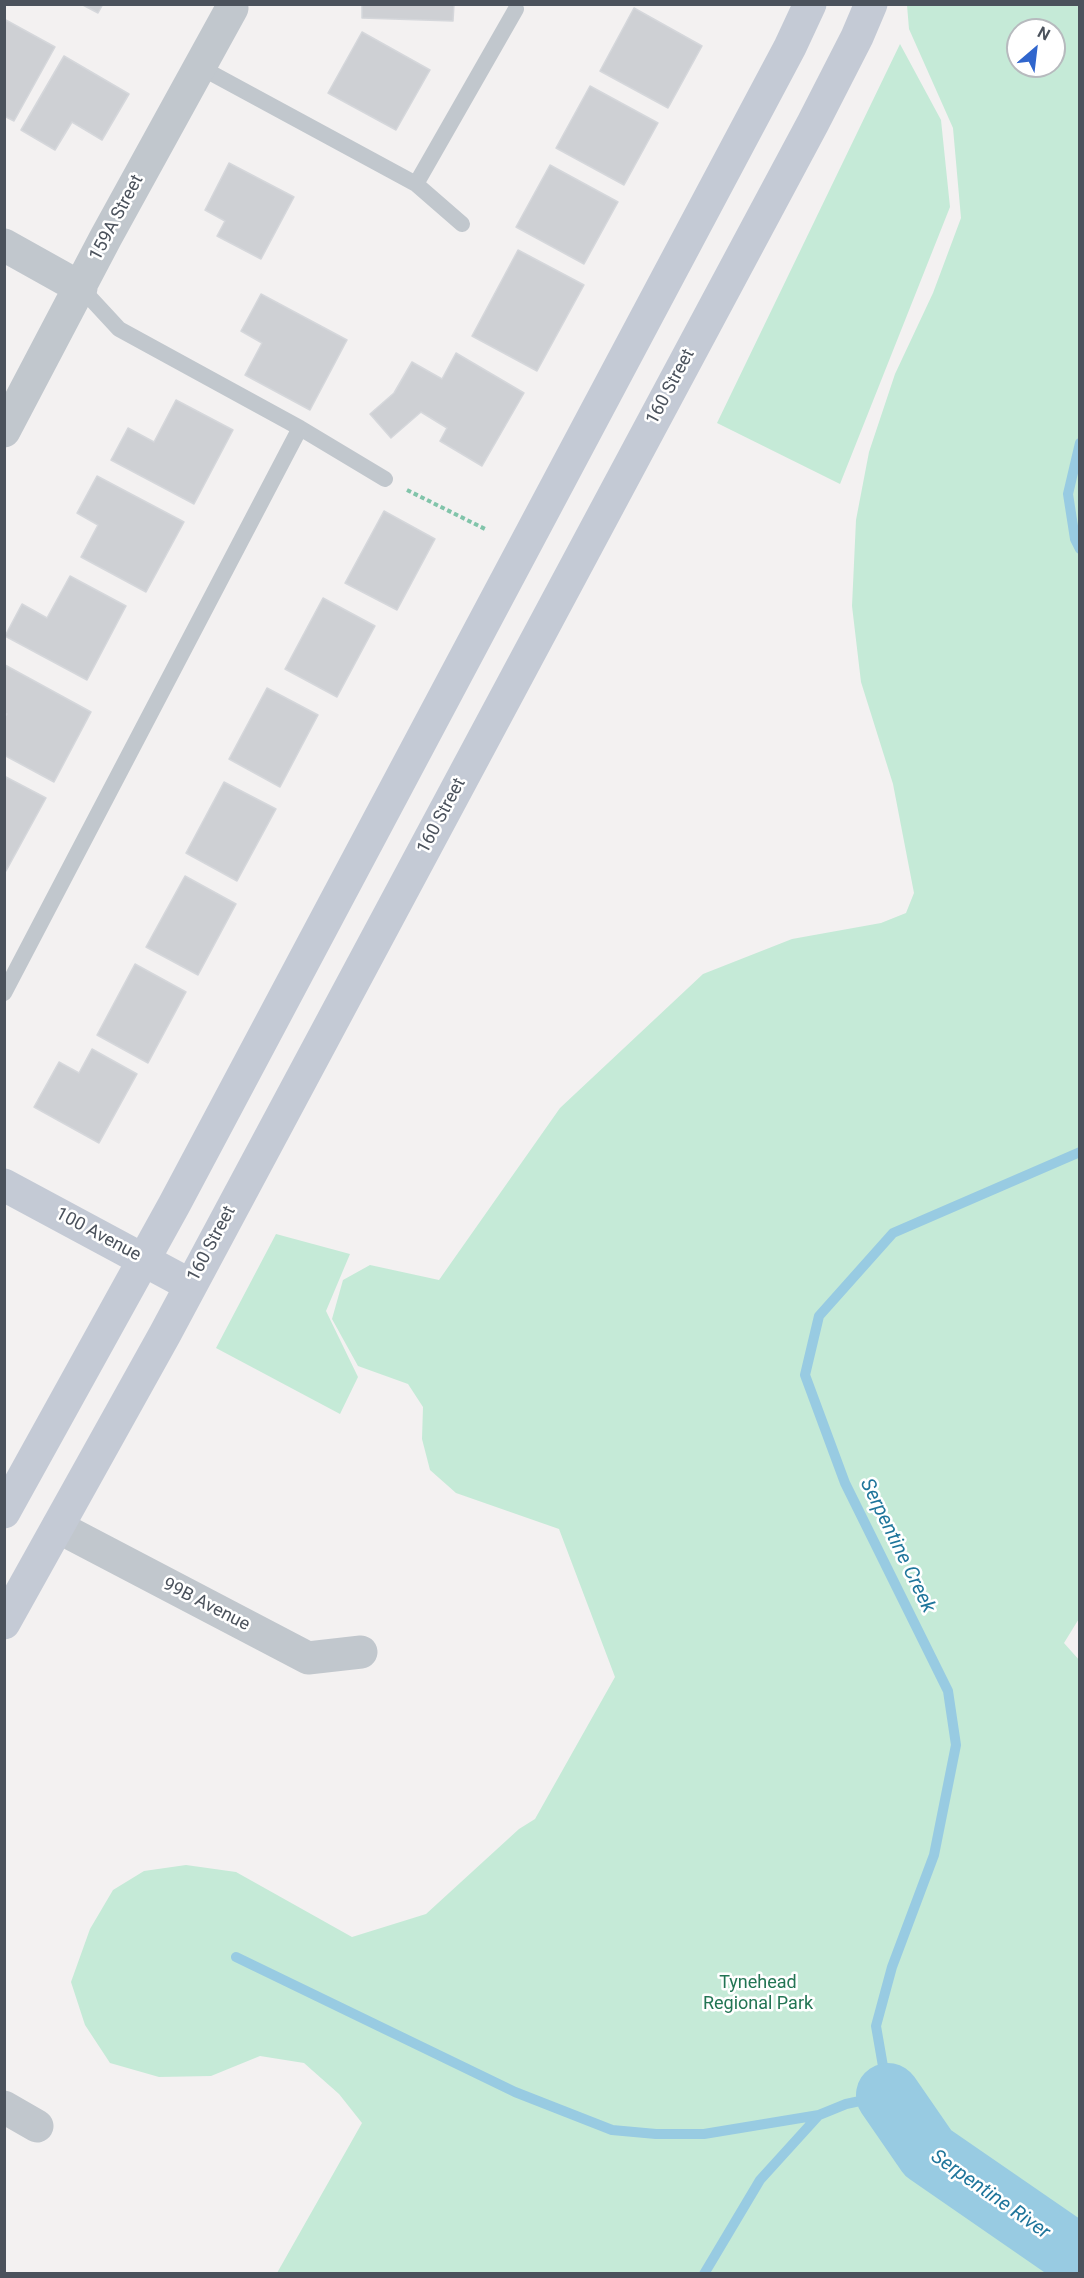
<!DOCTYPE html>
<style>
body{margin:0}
#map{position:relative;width:1084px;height:2278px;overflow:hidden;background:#f3f1f1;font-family:Roboto,sans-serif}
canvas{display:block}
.frame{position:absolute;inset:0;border:6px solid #4b525c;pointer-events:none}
.north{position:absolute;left:1006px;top:18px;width:60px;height:60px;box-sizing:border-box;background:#fff;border:2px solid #b7babe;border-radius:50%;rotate:28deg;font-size:16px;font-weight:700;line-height:24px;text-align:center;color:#4b525c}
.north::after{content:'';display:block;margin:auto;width:21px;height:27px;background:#3066cd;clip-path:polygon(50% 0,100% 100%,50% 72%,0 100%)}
</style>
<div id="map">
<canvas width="1084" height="2278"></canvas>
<div class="frame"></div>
<div class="north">N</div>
</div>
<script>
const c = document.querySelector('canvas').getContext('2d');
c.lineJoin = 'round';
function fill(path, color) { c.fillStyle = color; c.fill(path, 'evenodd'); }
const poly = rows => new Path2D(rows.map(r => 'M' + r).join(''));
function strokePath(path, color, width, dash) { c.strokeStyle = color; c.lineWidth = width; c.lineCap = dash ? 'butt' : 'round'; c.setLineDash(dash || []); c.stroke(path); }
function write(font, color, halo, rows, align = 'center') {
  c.font = font + ' Roboto,sans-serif'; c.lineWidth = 5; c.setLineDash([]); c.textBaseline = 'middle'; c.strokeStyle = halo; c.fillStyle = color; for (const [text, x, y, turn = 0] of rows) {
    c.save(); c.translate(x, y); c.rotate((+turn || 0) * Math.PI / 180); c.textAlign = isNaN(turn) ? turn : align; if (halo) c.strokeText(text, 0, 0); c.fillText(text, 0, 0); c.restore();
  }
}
fill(poly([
 [907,5,1079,5,1080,1617,1064,1643,1080,1661,1079,2273,277,2273,362,2123,339,2094,304,2063,260,2056,211,2076,159,2077,110,2063,85,2025,71,1982,90,1929,113,1890,144,1871,186,1865,236,1872,352,1937,426,1914,519,1829,535,1819,615,1677,559,1529,456,1493,430,1470,422,1439,423,1407,408,1384,358,1366,332,1319,343,1280,370,1265,439,1280,560,1108,703,974,792,939,881,923,906,913,914,893,893,784,861,682,852,606,856,520,869,452,895,374,933,293,961,218,953,128,909,29],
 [1018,30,1054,30,1054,66,1018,66],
 [900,44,941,120,950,207,840,484,717,423],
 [276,1234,350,1254,326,1311,358,1377,340,1414,216,1348]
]), '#c5ead7');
strokePath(poly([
 [1080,443,1068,494,1075,539,1080,549],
 [236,1957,515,2092,612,2130,656,2134,704,2134,819,2115],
 [704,2274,760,2180,819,2115,846,2104,888,2095,876,2026,892,1967,934,1855,956,1745,948,1691,845,1483,805,1375,819,1316,893,1233,1080,1152]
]), '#98cbe2', 10);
strokePath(poly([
 [888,2095,928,2153,1080,2258]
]), '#98cbe2', 64);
const building = poly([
 [81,4,103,4,98,13,81,4],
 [362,4,454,4,453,21,362,18,362,4],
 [634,8,702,46,668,108,600,71,634,8],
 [4,19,55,47,14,121,4,116,4,19],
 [362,32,430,70,396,130,328,93,362,32],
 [64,56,129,94,102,140,72,122,55,150,21,130,64,56],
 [590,86,658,123,624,185,556,148,590,86],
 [229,163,294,197,261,259,217,236,225,221,205,210,229,163],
 [550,165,618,202,584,264,516,227,550,165],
 [518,250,584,285,537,371,472,336,518,250],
 [261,294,347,340,310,410,245,375,262,343,241,331,261,294],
 [456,353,524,393,482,466,440,441,447,428,421,412,391,438,370,414,394,393,412,362,442,379,456,353],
 [176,400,233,430,194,504,111,460,128,428,154,442,176,400],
 [97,476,184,522,146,592,81,557,98,525,77,513,97,476],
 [384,511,435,539,397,610,345,583,384,511],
 [70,576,126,606,87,680,5,636,22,604,47,618,70,576],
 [323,598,375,626,337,697,285,669,323,598],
 [5,665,91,712,54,782,4,755,4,718,7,714,4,713,5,665],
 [267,688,318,715,280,787,229,759,267,688],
 [4,776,46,798,6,871,4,870,4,776],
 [224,782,276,809,237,881,186,853,224,782],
 [185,876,236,904,198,975,146,947,185,876],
 [135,964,186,992,148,1063,97,1035,135,964],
 [92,1049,137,1074,99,1143,34,1107,59,1062,79,1073,92,1049]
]);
fill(building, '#ced0d4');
strokePath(building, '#d5d7db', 1.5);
strokePath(poly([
 [407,490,487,530]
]), '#81c4aa', 4, [4.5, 3]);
strokePath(poly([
 [200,67,416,184,516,9],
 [416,184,462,224],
 [81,288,119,329,300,428,385,479],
 [4,993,300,428]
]), '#c1c7cd', 16);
strokePath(poly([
 [4,245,81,288],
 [4,431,106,237,232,8],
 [58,1527,308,1658,361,1652],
 [4,2107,37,2126]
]), '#c1c7cd', 33);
strokePath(poly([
 [4,1185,190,1285],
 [4,1512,174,1205,790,47,810,4],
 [4,1623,165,1334,813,123,857,37,871,4]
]), '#c4cad5', 33);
write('18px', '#4b525c', '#fff', [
 ["159A Street",117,218,-62],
 ["160 Street",671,387,-62],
 ["160 Street",442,816,-62],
 ["100 Avenue",98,1235,28],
 ["160 Street",212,1244,-62],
 ["99B Avenue",206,1605,27]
]);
write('18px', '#237554', '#fff', [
 ["Tynehead",758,1983],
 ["Regional Park",758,2004]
]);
write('italic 20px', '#1f759b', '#fff', [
 ["Serpentine Creek",897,1546,64],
 ["Serpentine River",990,2195,35]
]);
</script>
